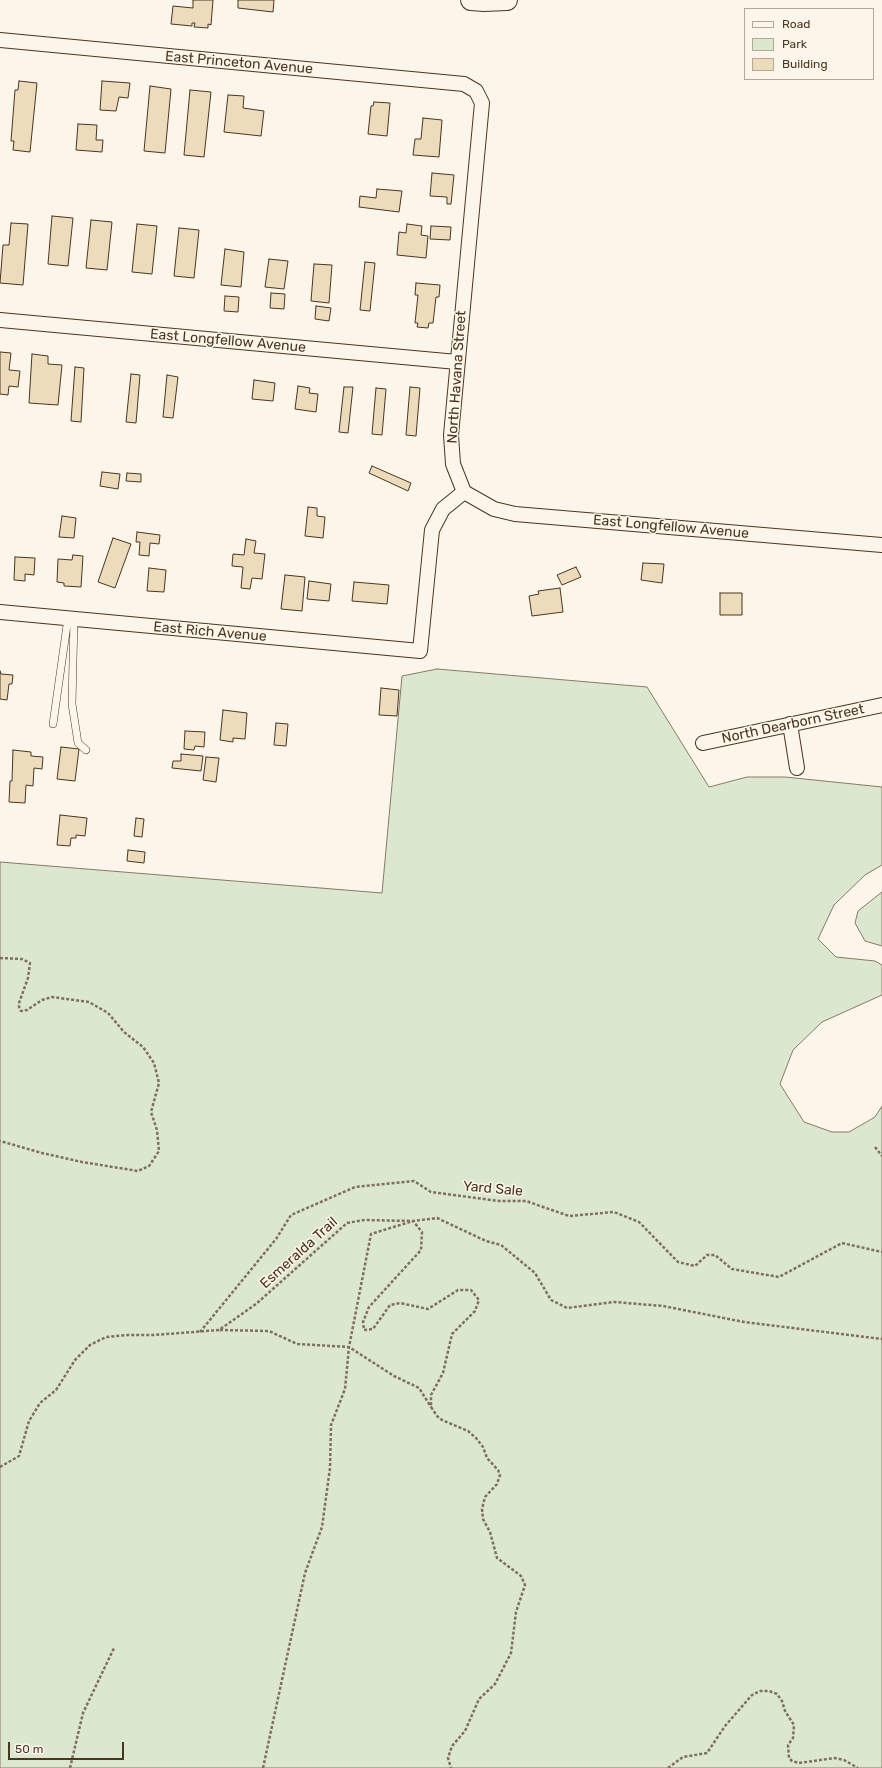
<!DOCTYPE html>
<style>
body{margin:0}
#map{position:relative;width:882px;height:1768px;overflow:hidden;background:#fbf6e9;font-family:Rubik,sans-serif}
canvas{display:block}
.legend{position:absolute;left:744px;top:8px;width:130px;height:72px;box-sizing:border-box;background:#fbf6e9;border:1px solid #b4a999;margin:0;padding:5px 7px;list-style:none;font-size:12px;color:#4a3520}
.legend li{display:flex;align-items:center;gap:8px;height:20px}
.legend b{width:20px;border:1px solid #b4a999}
.scale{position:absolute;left:8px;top:1742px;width:116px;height:18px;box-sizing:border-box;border:2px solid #4a3520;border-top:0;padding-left:5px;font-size:12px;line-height:14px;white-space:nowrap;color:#4a3520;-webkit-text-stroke:3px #fbf6e9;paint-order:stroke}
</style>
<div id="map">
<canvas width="882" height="1768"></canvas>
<ul class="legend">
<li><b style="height:5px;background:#fbf6e9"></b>Road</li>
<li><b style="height:11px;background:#dce7d0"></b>Park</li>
<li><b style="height:11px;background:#ecdcbc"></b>Building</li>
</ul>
<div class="scale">50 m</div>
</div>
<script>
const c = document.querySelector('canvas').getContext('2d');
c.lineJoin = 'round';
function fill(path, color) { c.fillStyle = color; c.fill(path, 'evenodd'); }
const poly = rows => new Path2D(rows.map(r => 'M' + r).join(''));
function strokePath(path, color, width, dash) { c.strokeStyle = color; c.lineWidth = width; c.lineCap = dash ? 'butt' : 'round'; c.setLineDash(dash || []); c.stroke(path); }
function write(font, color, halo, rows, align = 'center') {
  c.font = font + ' Rubik,sans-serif'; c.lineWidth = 3; c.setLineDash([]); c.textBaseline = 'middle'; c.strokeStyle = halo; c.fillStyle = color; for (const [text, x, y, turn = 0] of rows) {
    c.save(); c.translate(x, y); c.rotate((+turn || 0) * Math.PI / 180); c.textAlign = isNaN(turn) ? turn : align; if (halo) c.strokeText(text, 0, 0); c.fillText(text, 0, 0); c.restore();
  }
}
const green = poly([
 [437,669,647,687,709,787,747,777,785,777,882,787,882,865,865,875,834,905,818,939,836,957,875,961,882,965,882,995,822,1022,793,1050,780,1084,804,1122,832,1132,849,1132,875,1117,882,1106,882,1768,0,1768,0,862,382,893,402,676,437,669],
 [882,892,882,946,865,941,855,923,858,911,882,892]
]);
fill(green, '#dce7d0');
strokePath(green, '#887966', 1);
const building = poly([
 [193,0,213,0,211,25,208,24,208,28,194,27,195,23,192,23,192,26,171,24,173,6,193,8,193,0],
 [238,0,274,0,273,12,238,8,238,0],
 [19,81,37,83,30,152,13,150,14,141,11,141,15,90,18,90,19,81],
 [102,81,130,83,128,98,119,97,116,111,100,110,102,81],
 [150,86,171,89,165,153,144,151,150,86],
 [190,90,211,92,204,157,184,155,190,90],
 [228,95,244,96,243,108,264,111,261,136,224,132,228,95],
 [374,102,390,103,387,136,368,134,371,106,373,106,374,102],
 [423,118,442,120,439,157,413,155,415,139,421,139,423,118],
 [78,124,97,125,96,140,103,140,102,152,76,150,78,124],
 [432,173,454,175,451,204,447,204,447,197,430,196,432,173],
 [377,189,402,191,399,212,359,207,360,196,376,198,377,189],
 [52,216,73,218,68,266,48,264,52,216],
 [91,220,112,222,107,270,86,268,91,220],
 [11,223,28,224,23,285,0,283,3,245,9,245,11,223],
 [137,224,157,226,152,274,132,272,137,224],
 [407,224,422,226,421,235,428,236,426,258,397,255,399,232,406,233,407,224],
 [431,226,451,227,450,240,430,239,431,226],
 [179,228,199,230,194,278,174,276,179,228],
 [225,249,244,252,241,287,221,285,225,249],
 [269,259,288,261,284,289,265,287,269,259],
 [365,262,375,263,370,311,360,310,365,262],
 [314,264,332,265,329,303,311,301,314,264],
 [416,283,440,285,439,297,436,297,433,323,429,323,428,328,417,327,418,323,415,323,418,295,415,295,416,283],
 [271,293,285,294,284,309,270,308,271,293],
 [225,296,239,297,238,312,224,311,225,296],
 [316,306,331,308,329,321,315,319,316,306],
 [0,352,11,353,9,370,20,371,18,387,9,386,8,395,0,394,0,352],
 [32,354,48,356,48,364,62,365,58,405,29,403,32,354],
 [75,367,84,368,81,422,71,421,75,367],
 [131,374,140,375,136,423,126,422,131,374],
 [167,375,178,377,173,418,163,417,167,375],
 [254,380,275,383,273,401,252,399,254,380],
 [298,386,310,388,309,393,318,394,316,412,295,409,298,386],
 [344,387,353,387,348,433,339,432,344,387],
 [410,387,420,388,416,436,406,435,410,387],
 [376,388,386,389,382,435,372,434,376,388],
 [372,466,411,483,408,491,369,473,372,466],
 [102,472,120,474,118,489,100,486,102,472],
 [127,473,141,474,141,482,126,481,127,473],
 [308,507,317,508,317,516,325,517,323,538,305,536,308,507],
 [62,516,76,518,74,538,59,537,62,516],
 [137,532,160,535,159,544,150,543,149,556,139,555,140,542,136,542,137,532],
 [113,538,131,544,115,588,98,582,113,538],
 [246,539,256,541,254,553,265,554,262,579,252,578,250,589,241,588,243,567,232,566,233,554,244,555,246,539],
 [73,555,83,556,81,587,64,586,64,583,57,582,58,559,72,560,73,555],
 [15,557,35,558,34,575,25,574,25,581,14,580,15,557],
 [643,563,664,564,662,583,641,580,643,563],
 [576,567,581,577,562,585,557,575,576,567],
 [149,568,166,570,164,592,147,591,149,568],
 [285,575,305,577,302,611,281,609,285,575],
 [309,581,331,584,329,601,307,599,309,581],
 [354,582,389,585,387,604,352,601,354,582],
 [560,588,563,612,532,616,529,596,539,594,538,591,560,588],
 [720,593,742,593,742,615,720,615,720,593],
 [0,671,1,674,13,675,12,684,9,684,7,700,0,699,0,671],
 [381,688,399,690,397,716,379,715,381,688],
 [223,710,247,713,245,739,233,738,233,742,220,740,223,710],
 [276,723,288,724,286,746,274,745,276,723],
 [185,731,205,732,204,747,195,746,194,750,184,749,185,731],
 [61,747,79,749,75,781,57,779,61,747],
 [13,750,31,752,31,756,43,757,42,769,34,768,33,786,26,785,25,803,9,802,10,781,12,781,13,750],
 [181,754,203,756,201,771,172,768,173,761,181,761,181,754],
 [206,757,219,758,216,782,203,780,206,757],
 [60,815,87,818,85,836,76,835,76,838,71,838,70,846,57,845,60,815],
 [136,818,144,819,142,837,134,836,136,818],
 [128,850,145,852,144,863,127,861,128,850]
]);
fill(building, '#ecdcbc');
strokePath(building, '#4a3520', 1);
const lane = poly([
 [74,619,72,704,78,743,86,750],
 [53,724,68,618]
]);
const street = poly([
 [0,40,464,84,476,91,482,103,451,435,453,464,464,492],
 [0,320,457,362],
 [464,492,494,509,515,514,882,545],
 [0,612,420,651,432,530,443,509,464,492],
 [790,724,797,768],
 [703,743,882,705]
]);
const secondary = poly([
 [471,0,484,1,507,0]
]);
strokePath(lane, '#4a3520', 8);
strokePath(street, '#4a3520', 16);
strokePath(secondary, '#4a3520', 22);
strokePath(poly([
 [0,958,22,959,30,963,28,978,19,1003,19,1007,21,1011,27,1010,42,1000,52,997,89,1002,108,1013,124,1032,143,1047,154,1063,159,1083,151,1112,157,1130,159,1151,149,1166,138,1171,82,1162,42,1153,0,1141],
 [875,1147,882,1156],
 [220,1330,269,1331,297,1344,349,1347,394,1376,419,1388,431,1407],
 [200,1332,276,1239,291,1215,355,1187,414,1181,431,1192,499,1201,526,1201,569,1216,614,1212,639,1222,678,1262,695,1266,707,1255,715,1255,732,1269,779,1277,842,1243,882,1252],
 [0,1467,19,1456,29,1421,40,1403,56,1390,75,1360,90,1345,106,1337,128,1335,154,1335,219,1330,256,1304,347,1223,364,1220,413,1221,422,1232,421,1250,369,1307,363,1322,364,1330,373,1329,390,1305,400,1303,428,1309,458,1290,471,1290,479,1300,475,1311,452,1334,443,1373,431,1395,431,1407,437,1416,442,1420,468,1431,476,1438,483,1447,487,1458,498,1470,500,1475,497,1484,485,1497,482,1509,483,1519,490,1532,497,1558,521,1576,525,1585,516,1612,511,1653,495,1684,479,1699,465,1731,452,1746,448,1758,451,1768],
 [70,1768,83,1713,114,1648],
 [263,1768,305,1573,322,1527,330,1468,331,1425,345,1389,349,1347,371,1234,413,1221,437,1218,486,1241,501,1245,535,1273,551,1300,567,1308,614,1302,663,1306,744,1322,882,1339],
 [668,1768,683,1757,707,1753,725,1726,752,1695,760,1691,769,1691,777,1694,782,1701,785,1711,794,1725,793,1738,788,1745,789,1758,792,1761,799,1763,835,1758,844,1760,858,1768]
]), '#7f6f5c', 2.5, [3, 2]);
strokePath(lane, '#fbf6e9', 7);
strokePath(street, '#fbf6e9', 14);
strokePath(secondary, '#fbf6e9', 20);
write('14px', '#4a3520', '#fbf6e9', [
 ["East Princeton Avenue",239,63,5],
 ["East Longfellow Avenue",228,341,5],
 ["North Havana Street",457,377,-86],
 ["East Longfellow Avenue",671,527,5],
 ["East Rich Avenue",210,632,5],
 ["North Dearborn Street",793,724,-12],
 ["Yard Sale",493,1189,5],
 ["Esmeralda Trail",299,1253,-42]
]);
</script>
